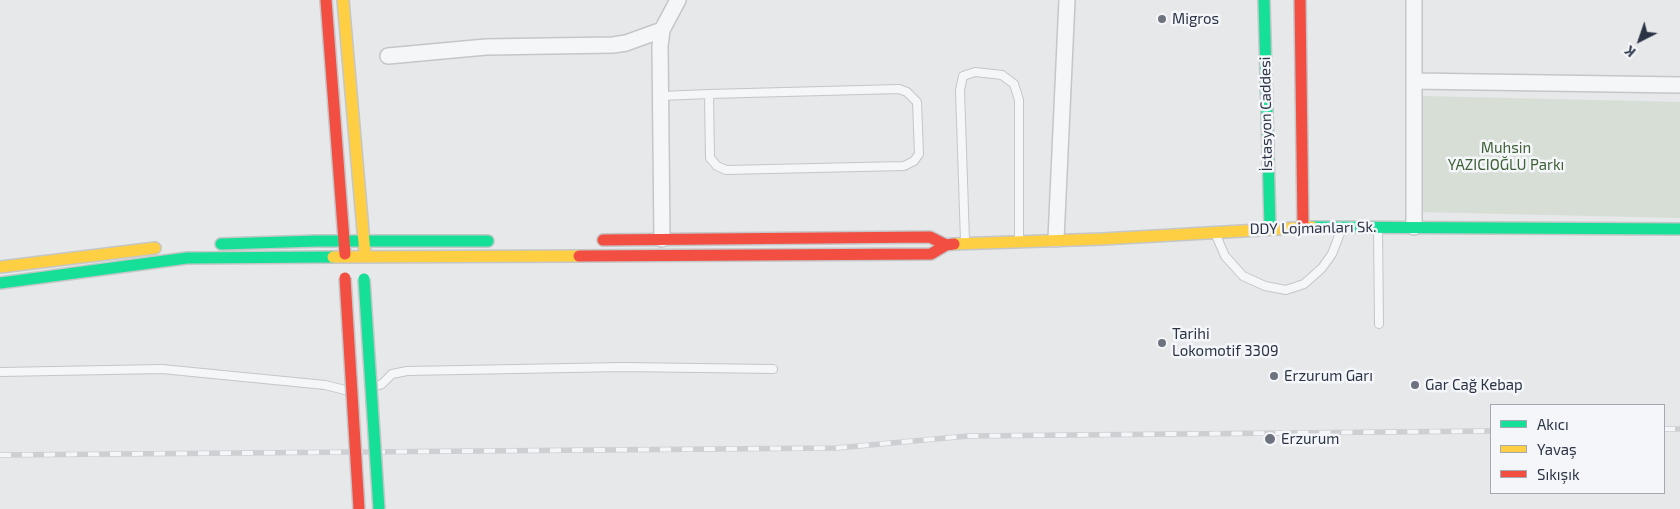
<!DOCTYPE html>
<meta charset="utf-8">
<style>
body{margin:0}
#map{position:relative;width:1680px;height:509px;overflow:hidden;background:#e6e8ea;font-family:"Exo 2",sans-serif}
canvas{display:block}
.legend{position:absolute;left:1490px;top:404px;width:175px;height:90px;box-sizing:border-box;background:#f4f6f9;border:1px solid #a4a8b1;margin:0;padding:6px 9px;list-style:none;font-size:15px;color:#2b3445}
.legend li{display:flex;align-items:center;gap:10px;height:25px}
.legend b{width:25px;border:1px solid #a4a8b1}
.north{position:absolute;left:1615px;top:15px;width:50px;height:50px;-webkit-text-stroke:4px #f4f6f9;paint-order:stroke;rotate:221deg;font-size:14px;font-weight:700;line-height:20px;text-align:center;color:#2b3445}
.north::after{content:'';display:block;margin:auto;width:18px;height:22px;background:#2b3445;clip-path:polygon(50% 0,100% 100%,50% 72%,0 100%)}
</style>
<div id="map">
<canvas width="1680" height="509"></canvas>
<ul class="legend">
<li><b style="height:6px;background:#16e098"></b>Akıcı</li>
<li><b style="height:6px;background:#ffcf43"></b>Yavaş</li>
<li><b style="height:6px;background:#f24e42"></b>Sıkışık</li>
</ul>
<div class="north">K</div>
</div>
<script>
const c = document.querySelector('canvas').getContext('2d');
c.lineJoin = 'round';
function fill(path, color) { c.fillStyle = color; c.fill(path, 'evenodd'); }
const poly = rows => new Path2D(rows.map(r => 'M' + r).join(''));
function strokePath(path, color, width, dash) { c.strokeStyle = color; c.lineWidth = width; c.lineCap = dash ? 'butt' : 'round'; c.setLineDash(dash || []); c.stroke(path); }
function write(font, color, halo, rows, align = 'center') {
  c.font = font + ' "Exo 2",sans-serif'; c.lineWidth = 5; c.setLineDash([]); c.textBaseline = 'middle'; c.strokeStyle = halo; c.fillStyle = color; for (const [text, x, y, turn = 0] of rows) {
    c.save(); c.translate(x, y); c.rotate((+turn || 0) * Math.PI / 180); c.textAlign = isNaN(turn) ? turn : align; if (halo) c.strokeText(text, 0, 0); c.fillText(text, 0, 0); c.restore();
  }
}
fill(poly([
 [1422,96,1680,102,1680,218,1419,212]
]), '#d6ded6');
const lane = poly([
 [661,96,709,94,899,89,907,92,917,102,919,154,914,161,904,166,726,170,717,166,710,158,709,94],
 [1378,229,1379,324],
 [1215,233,1225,256,1243,276,1265,286,1286,290,1304,284,1322,268,1332,254,1342,228],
 [965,241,960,90,963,76,975,72,1002,75,1014,84,1019,100,1019,241],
 [0,372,162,369,325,385,349,391],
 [373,387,382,384,392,374,407,371,623,367,773,369]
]);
const street = poly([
 [388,56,486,47,613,45,626,43,662,30],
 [1414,81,1680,85],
 [1414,227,1414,0],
 [662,239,660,46,662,30,678,0],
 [1056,239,1067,0]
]);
const fast = poly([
 [1264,0,1270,227],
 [1312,227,1680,229],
 [221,244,317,241,488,241],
 [0,283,187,258,333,257]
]);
const slow = poly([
 [343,0,365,254],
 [954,244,1102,239,1312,227],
 [333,257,579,256],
 [0,267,155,248]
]);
const jam = poly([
 [326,0,345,254],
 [1300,0,1303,226],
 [603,240,930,237,946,245],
 [579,256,931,254,946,245,954,244]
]);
strokePath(lane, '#c4c6c8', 10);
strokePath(street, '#c4c6c8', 18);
strokePath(fast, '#c4c6c8', 14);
strokePath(slow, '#c4c6c8', 14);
strokePath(jam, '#c4c6c8', 14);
strokePath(lane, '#f5f6f7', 8);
strokePath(street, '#f5f6f7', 15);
strokePath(fast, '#16e098', 11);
strokePath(slow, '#ffcf43', 11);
strokePath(jam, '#f24e42', 11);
const rail = poly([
 [1664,429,1680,429],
 [0,455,837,448,968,436,1491,431]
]);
strokePath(rail, '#cecfd2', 5.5);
strokePath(rail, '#f4f6f9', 4, [11]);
const fastBridge = poly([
 [364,279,379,509]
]);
const jamBridge = poly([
 [345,278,359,509]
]);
strokePath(fastBridge, '#c4c6c8', 14, []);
strokePath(jamBridge, '#c4c6c8', 14, []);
strokePath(fastBridge, '#16e098', 11);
strokePath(jamBridge, '#f24e42', 11);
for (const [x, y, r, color] of [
 [1162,19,5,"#6c737f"],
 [1162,343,5,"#6c737f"],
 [1274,376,5,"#6c737f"],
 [1415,385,5,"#6c737f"],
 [1270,439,6,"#6c737f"]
]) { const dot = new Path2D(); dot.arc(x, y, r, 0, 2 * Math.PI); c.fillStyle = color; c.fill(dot); strokePath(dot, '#f4f6f9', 2); }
write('15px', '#2b3445', '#f4f6f9', [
 ["Migros",1172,19],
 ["Tarihi",1172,334],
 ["Lokomotif 3309",1172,351],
 ["Erzurum Garı",1284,376],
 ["Gar Cağ Kebap",1425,385],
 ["Erzurum",1281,439]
], 'left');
write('15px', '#2b3445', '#f4f6f9', [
 ["İstasyon Caddesi",1266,114,-91],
 ["DDY Lojmanları Sk.",1313,228,-1]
]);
write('15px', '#3f6138', '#f4f6f9', [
 ["Muhsin",1506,148],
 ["YAZICIOĞLU Parkı",1506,165]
]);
</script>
